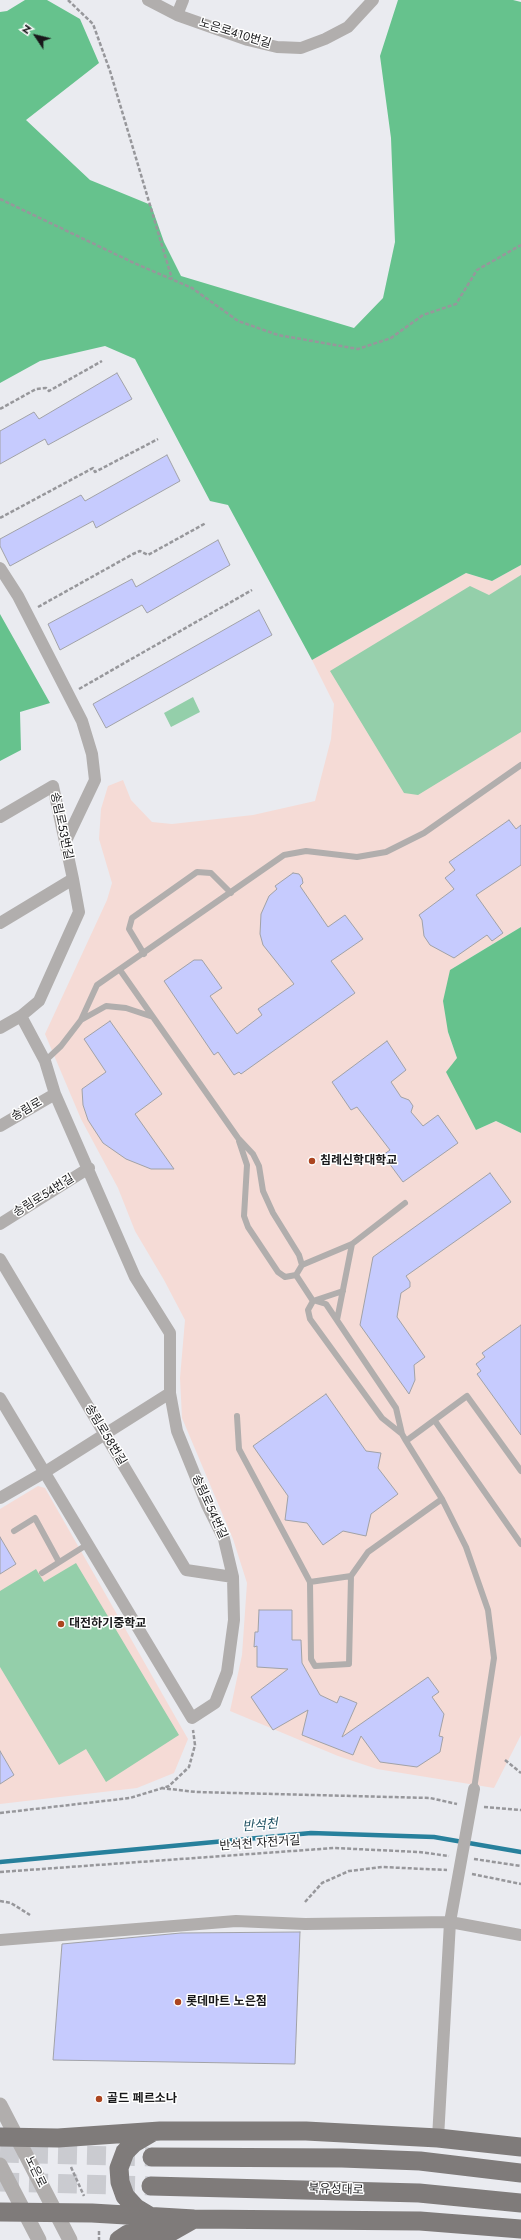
<!DOCTYPE html>
<meta charset="utf-8">
<style>
body{margin:0}
#map{position:relative;width:521px;height:2240px;overflow:hidden;background:#eaebf0;font-family:Jost,sans-serif}
canvas{display:block}
.north{position:absolute;left:16px;top:16px;width:40px;height:40px;-webkit-text-stroke:3px #fff;paint-order:stroke;rotate:305deg;font-size:11px;font-weight:700;line-height:16px;text-align:center;color:#18181a}
.north::after{content:'';display:block;margin:auto;width:14px;height:18px;background:#18181a;clip-path:polygon(50% 0,100% 100%,50% 72%,0 100%)}
</style>
<div id="map">
<canvas width="521" height="2240"></canvas>
<div class="north">N</div>
</div>
<script>
const c = document.querySelector('canvas').getContext('2d');
c.lineJoin = 'round';
function fill(path, color) { c.fillStyle = color; c.fill(path, 'evenodd'); }
const poly = rows => new Path2D(rows.map(r => 'M' + r).join(''));
function strokePath(path, color, width, dash) { c.strokeStyle = color; c.lineWidth = width; c.lineCap = dash ? 'butt' : 'round'; c.setLineDash(dash || []); c.stroke(path); }
function write(font, color, halo, rows, align = 'center') {
  c.font = font + ' Jost,"Noto Sans KR",sans-serif'; c.lineWidth = 3; c.setLineDash([]); c.textBaseline = 'middle'; c.strokeStyle = halo; c.fillStyle = color; for (const [text, x, y, turn = 0] of rows) {
    c.save(); c.translate(x, y); c.rotate((+turn || 0) * Math.PI / 180); c.textAlign = isNaN(turn) ? turn : align; if (halo) c.strokeText(text, 0, 0); c.fillText(text, 0, 0); c.restore();
  }
}
fill(poly([
 [521,565,521,927,450,970,448,1032,457,1058,476,1130,496,1121,521,1133,521,1735,494,1788,377,1769,338,1756,230,1711,242,1655,247,1583,233,1539,182,1418,180,1378,185,1320,164,1280,135,1231,118,1188,81,1119,45,1034,107,900,112,883,99,839,101,809,108,786,123,780,131,800,152,822,172,824,253,815,315,801,331,739,334,704,312,660,466,573,492,581],
 [38,1486,45,1488,188,1739,174,1773,137,1788,0,1804,0,1509]
]), '#f5dbd6');
fill(poly([
 [521,575,521,732,418,795,404,793,330,671,470,586,489,595],
 [193,697,200,712,171,727,164,713],
 [76,1563,179,1735,106,1782,86,1749,59,1765,0,1667,0,1591,36,1569,44,1582]
]), '#94cfaa');
fill(poly([
 [25,0,47,0,80,19,99,63,26,120,90,180,151,205,164,242,181,276,354,328,383,298,395,242,391,138,380,56,398,0,513,0,521,2,521,565,492,581,466,573,312,660,228,505,210,501,135,359,105,346,40,361,0,383,0,12,7,11],
 [0,614,50,703,20,712,21,750,0,761],
 [521,927,521,1133,496,1121,476,1130,446,1072,457,1058,448,1032,443,1001,450,970]
]), '#66c28d');
strokePath(poly([
 [0,1862,311,1833,434,1837,521,1852]
]), '#27809c', 4.5);
const building = poly([
 [117,373,132,399,48,445,45,439,0,464,0,431,34,412,39,419,117,373],
 [167,455,180,481,96,528,93,521,10,566,0,546,0,539,81,495,85,501,167,455],
 [218,540,230,565,147,613,142,605,60,650,48,624,132,579,136,587,218,540],
 [259,610,272,635,106,728,93,704,259,610],
 [509,820,516,829,521,825,521,865,476,895,503,933,492,941,487,935,454,958,430,945,424,936,422,920,419,915,454,889,445,878,455,870,449,862,509,820],
 [293,873,299,874,302,878,303,883,300,886,328,927,345,915,363,939,331,961,355,993,241,1074,239,1072,234,1075,218,1052,214,1055,164,981,194,960,202,960,222,988,210,996,237,1034,262,1015,258,1009,294,984,263,945,260,934,261,914,269,896,277,889,275,886,293,873],
 [110,1021,162,1094,135,1114,174,1169,151,1169,126,1159,103,1143,88,1120,83,1105,82,1089,106,1072,84,1039,110,1021],
 [387,1041,406,1070,391,1082,401,1097,409,1100,413,1106,411,1112,423,1126,438,1115,458,1143,403,1182,383,1155,390,1150,357,1107,351,1110,332,1082,387,1041],
 [490,1173,511,1202,406,1276,410,1282,410,1287,401,1293,397,1317,425,1357,414,1365,415,1380,409,1394,360,1325,373,1257,490,1173],
 [521,1325,521,1435,477,1374,481,1371,476,1364,485,1357,482,1353,521,1325],
 [326,1394,366,1451,381,1453,378,1468,398,1494,371,1514,366,1536,343,1531,323,1545,307,1523,285,1520,288,1496,253,1446,326,1394],
 [0,1537,16,1564,0,1574,0,1537],
 [259,1610,292,1610,292,1640,301,1640,302,1663,320,1695,337,1703,340,1696,357,1703,342,1737,428,1677,439,1692,432,1697,444,1714,439,1736,443,1737,440,1752,417,1767,380,1762,361,1736,353,1755,302,1735,308,1710,273,1730,251,1697,288,1669,257,1667,257,1646,254,1647,255,1632,258,1632,259,1610],
 [0,1751,14,1775,0,1784,0,1751],
 [300,1932,295,2064,53,2060,62,1944,181,1933,300,1932]
]);
fill(building, '#c6cbfe');
strokePath(building, '#a1a2a7', 1);
strokePath(poly([
 [0,2153,152,2157],
 [0,2182,151,2186]
]), '#cacbd0', 19, [19, 10]);
strokePath(poly([
 [68,0,93,24,110,71,172,279],
 [0,199,134,263,192,288,238,321,278,335,358,349,391,338,423,315,456,304,477,270,521,245],
 [0,409,36,389,46,388,49,391,102,361],
 [0,518,93,468,95,472,158,439],
 [38,607,133,554,140,551,148,555,206,523],
 [79,689,252,590],
 [505,1760,521,1773],
 [161,1788,196,1792,430,1798,457,1804],
 [484,1807,521,1810],
 [0,1813,130,1798,169,1786,189,1767,195,1745,193,1730],
 [474,1859,521,1866],
 [0,1872,334,1848,419,1852,449,1856],
 [472,1874,521,1884],
 [0,1901,11,1903,30,1915],
 [305,1902,322,1883,349,1871,382,1867,447,1870],
 [71,2167,84,2196],
 [99,2231,99,2240]
]), '#97979b', 2.5, [4, 2]);
strokePath(poly([
 [144,954,129,929,132,918,197,872,211,873,231,893],
 [120,970,238,1138,253,1154,259,1166,263,1191,273,1213,299,1255,302,1265],
 [81,1020,106,1006,126,1008,153,1017],
 [45,1061,61,1046,81,1020,97,985,284,855,306,851,357,857,386,852,424,833,521,765],
 [239,1141,247,1165,244,1216,248,1227,278,1272,285,1277,296,1275,302,1265,352,1244,405,1203],
 [296,1275,313,1301],
 [343,1291,313,1301,308,1310,310,1319,382,1418,402,1434,406,1441,442,1499,466,1547,488,1610,494,1658,474,1789],
 [316,1301,326,1304,396,1408,402,1434],
 [337,1320,352,1244],
 [237,1416,239,1449,310,1582,351,1576,368,1552,442,1499],
 [435,1421,521,1544],
 [406,1441,467,1396,521,1471],
 [14,1531,35,1518,59,1562],
 [42,1573,88,1544],
 [310,1582,311,1659,315,1666,349,1664,351,1576]
]), '#b1aead', 6);
strokePath(poly([
 [148,0,177,15,248,40,277,47,301,48,325,39,348,27,373,0],
 [177,15,183,0],
 [0,568,18,596,82,721,92,754,95,780,65,843],
 [0,817,53,786,73,879],
 [0,923,73,879,79,912,39,1001,21,1016,45,1061,55,1094,135,1277,170,1333,170,1393,177,1431,207,1505,224,1539,233,1577,234,1620,227,1672,215,1703,192,1718,0,1398],
 [0,1028,21,1016],
 [0,1126,55,1094],
 [0,1224,89,1168],
 [0,1259,186,1570,233,1577],
 [0,1498,45,1472,170,1393],
 [0,1940,236,1921,305,1924,450,1922,521,1935],
 [438,2138,450,1922,474,1789]
]), '#b1aead', 12);
strokePath(poly([
 [0,2105,70,2240],
 [0,2165,39,2240]
]), '#b1aead', 15);
strokePath(poly([
 [151,2133,134,2143,125,2152,119,2168,120,2182,125,2196,136,2208,151,2217],
 [0,2137,58,2138,160,2131,306,2131,438,2138,521,2147],
 [152,2157,342,2158,420,2161,521,2173],
 [151,2186,419,2193,521,2203],
 [0,2212,92,2213,194,2219,420,2221,521,2229],
 [119,2240,128,2234,171,2232,194,2219]
]), '#7f7b7a', 19);
for (const [x, y, r, color] of [
 [312,1161,4,"#ac4520"],
 [61,1624,4,"#ac4520"],
 [178,2002,4,"#ac4520"],
 [99,2099,4,"#ac4520"]
]) { const dot = new Path2D(); dot.arc(x, y, r, 0, 2 * Math.PI); c.fillStyle = color; c.fill(dot); strokePath(dot, '#fff', 1.5); }
write('12px', '#18181a', '#fff', [
 ["노은로410번길",235,34,17],
 ["송림로53번길",61,826,78],
 ["송림로",27,1110,-30],
 ["송림로54번길",44,1196,-32],
 ["송림로58번길",105,1435,59],
 ["송림로54번길",209,1507,66],
 ["반석천 자전거길",260,1844,-4],
 ["노은로",35,2172,64],
 ["북유성대로",336,2190,2]
]);
write('bold 12px', '#18181a', '#fff', [
 ["침례신학대학교",320,1161],
 ["대전하기중학교",69,1624],
 ["롯데마트 노은점",186,2002],
 ["골드 페르소나",107,2099]
], 'left');
write('italic 13px', '#225364', '#fff', [
 ["반석천",260,1826,-5]
]);
</script>
